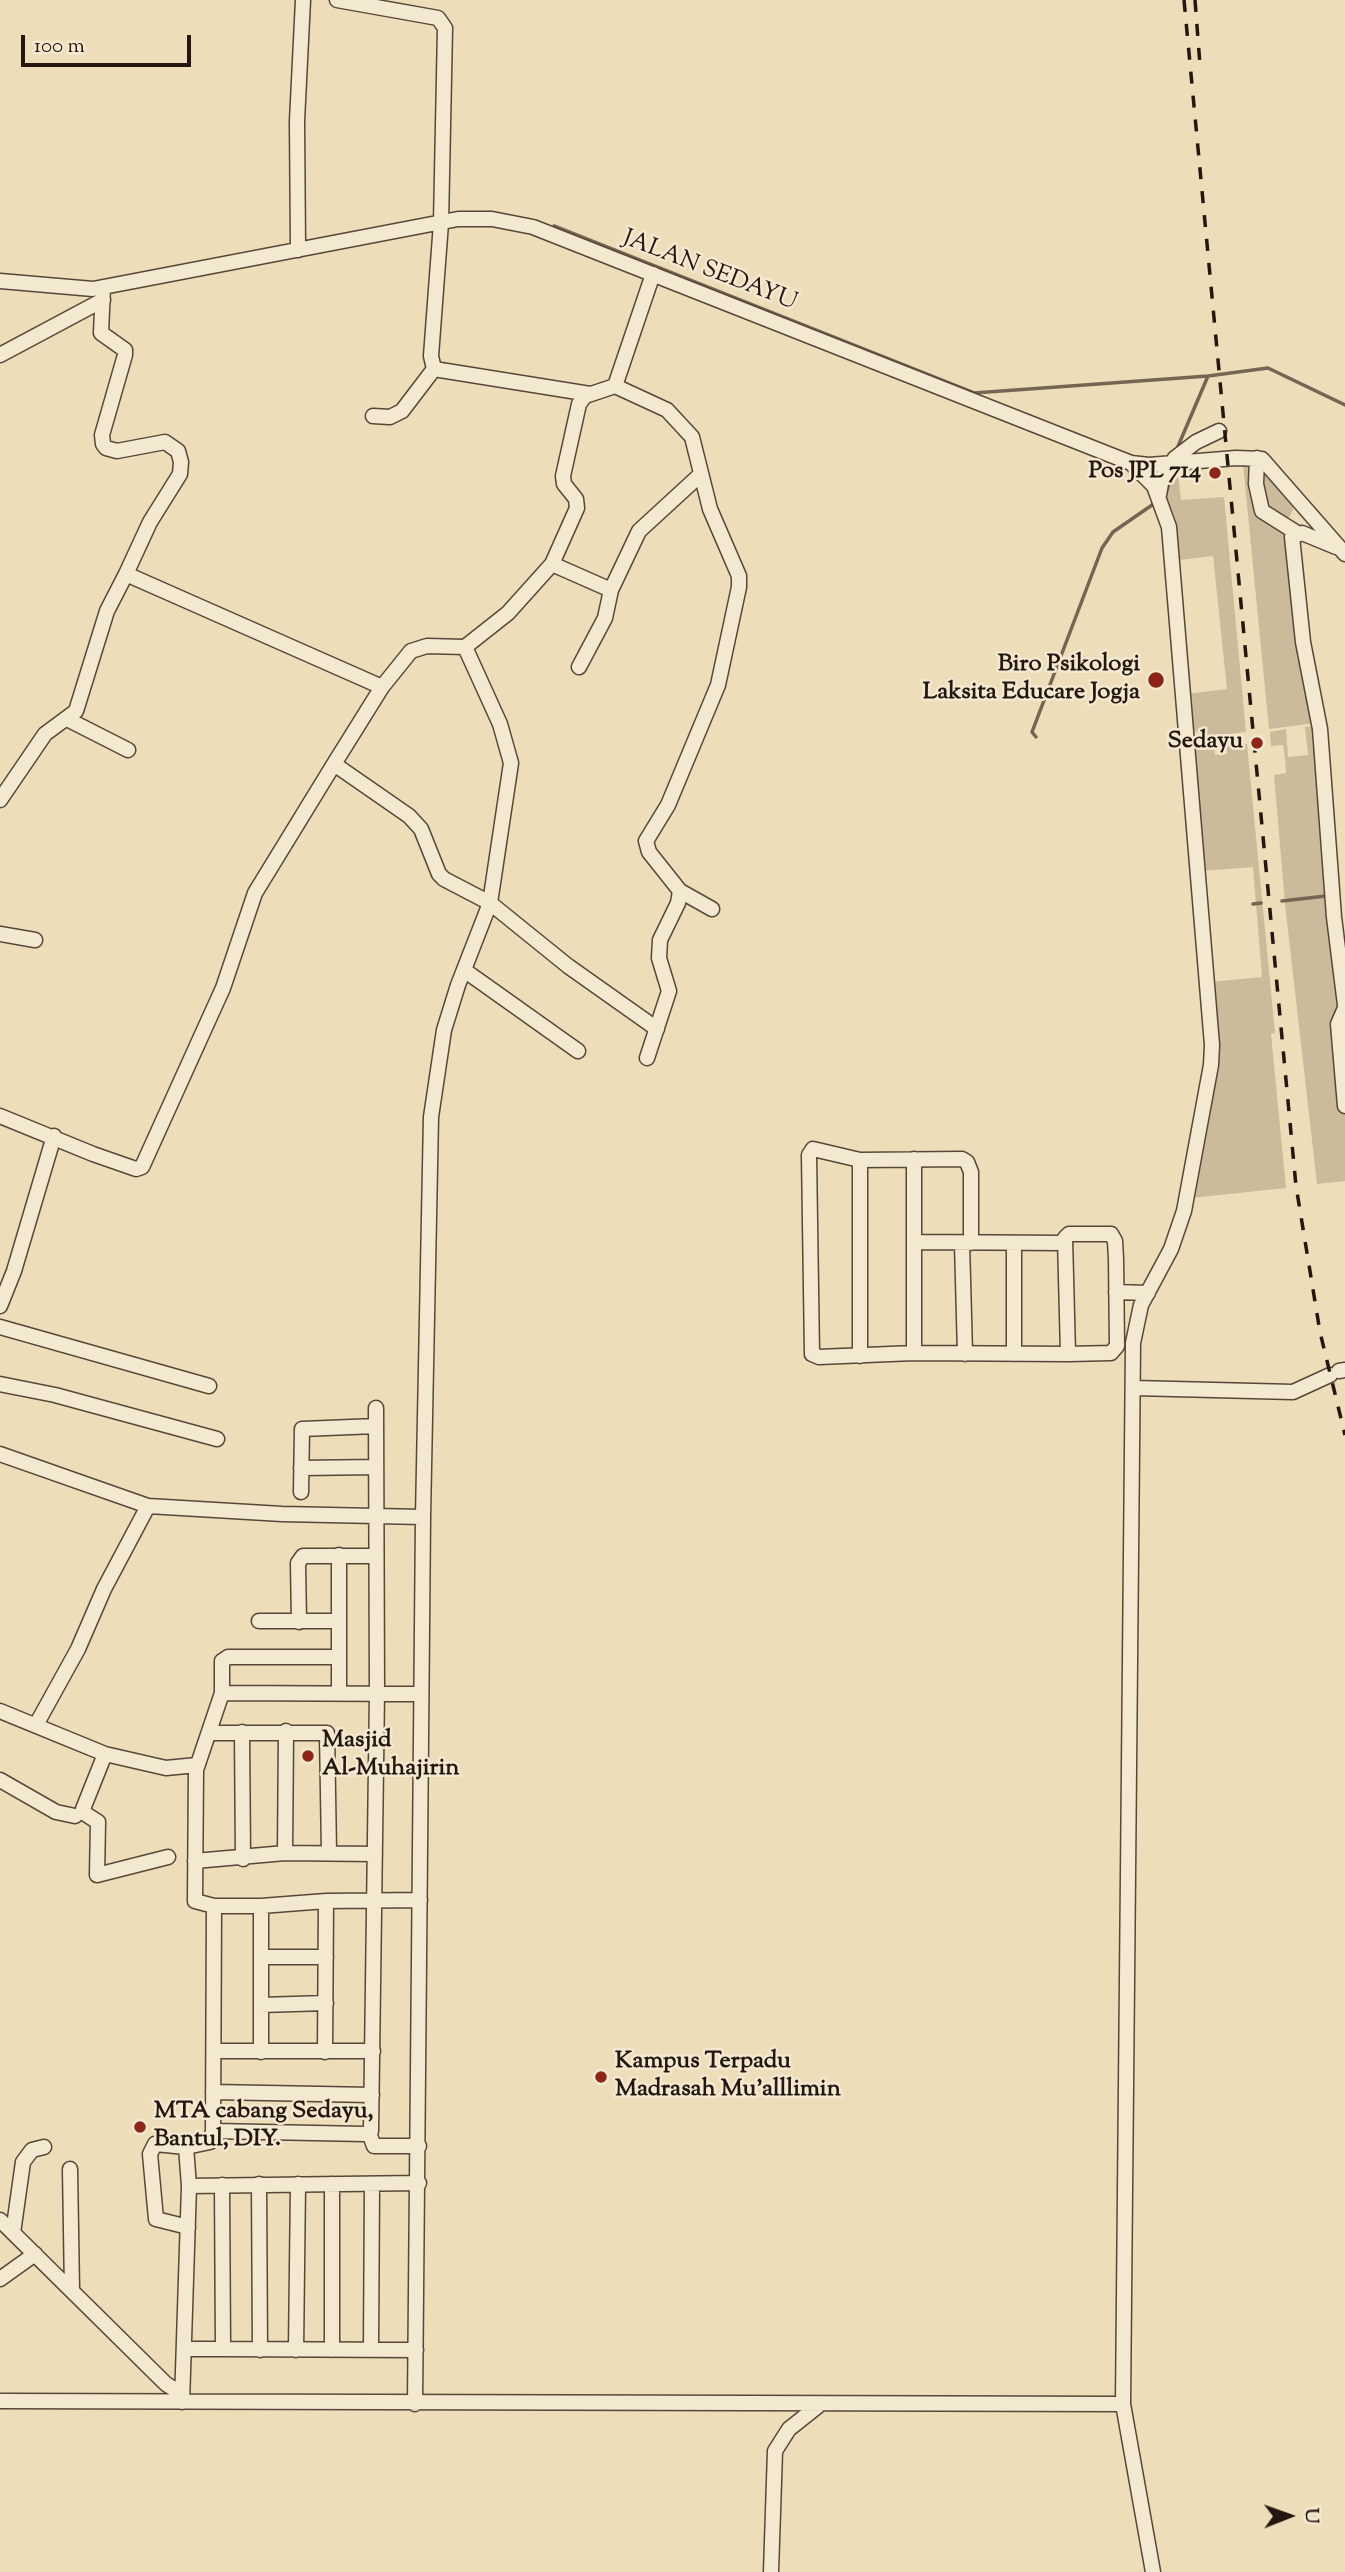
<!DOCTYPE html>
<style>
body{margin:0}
#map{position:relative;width:1345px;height:2572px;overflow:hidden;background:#edddb8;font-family:"Sorts Mill Goudy",serif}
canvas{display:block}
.north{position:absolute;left:1254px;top:2481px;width:70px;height:70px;-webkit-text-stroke:5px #f3e9d1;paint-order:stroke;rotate:89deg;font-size:19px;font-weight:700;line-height:28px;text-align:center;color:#24170f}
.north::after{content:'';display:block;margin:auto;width:24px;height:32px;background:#24170f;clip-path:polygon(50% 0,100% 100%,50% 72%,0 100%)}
.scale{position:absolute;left:21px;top:35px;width:170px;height:32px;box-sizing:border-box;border:4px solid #24170f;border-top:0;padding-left:9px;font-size:21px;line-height:24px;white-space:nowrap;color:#24170f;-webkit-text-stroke:5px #f3e9d1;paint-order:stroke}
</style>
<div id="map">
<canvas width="1345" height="2572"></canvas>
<div class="north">U</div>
<div class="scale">100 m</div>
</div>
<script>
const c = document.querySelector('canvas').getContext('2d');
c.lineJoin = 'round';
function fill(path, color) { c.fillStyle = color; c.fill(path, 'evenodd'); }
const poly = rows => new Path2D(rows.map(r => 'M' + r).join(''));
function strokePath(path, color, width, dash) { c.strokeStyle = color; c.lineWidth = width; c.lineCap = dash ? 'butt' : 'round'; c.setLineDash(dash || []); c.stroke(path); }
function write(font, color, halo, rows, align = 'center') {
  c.font = font + ' "Sorts Mill Goudy",serif'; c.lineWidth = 5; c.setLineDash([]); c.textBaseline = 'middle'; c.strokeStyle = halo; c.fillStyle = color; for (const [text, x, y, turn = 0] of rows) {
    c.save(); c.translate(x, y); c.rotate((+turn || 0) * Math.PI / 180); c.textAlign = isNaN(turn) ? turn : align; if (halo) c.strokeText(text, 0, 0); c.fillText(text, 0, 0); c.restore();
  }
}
fill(poly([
 [1243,464,1251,464,1259,515,1289,538,1316,723,1269,729],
 [1260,467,1296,504,1286,523,1267,508],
 [1170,473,1178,473,1181,500,1224,497,1246,732,1205,737,1189,727,1186,694,1227,689,1213,556,1179,560,1176,521,1164,492],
 [1316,726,1345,1016,1345,1181,1317,1184,1285,904,1274,775,1286,773,1285,758,1283,745,1271,746,1270,732,1286,729,1288,757,1308,755,1305,727],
 [1213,739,1215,755,1227,754,1226,746,1247,744,1275,1033,1271,1034,1286,1188,1191,1198,1215,1064,1211,982,1262,977,1253,867,1201,871,1191,755,1205,740]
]), '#cbbb9b');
strokePath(poly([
 [554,226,974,393,1208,376,1268,368,1345,405],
 [1176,451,1208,376],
 [1166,493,1172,472],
 [1036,737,1032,732,1102,548,1113,532,1155,503],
 [1282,901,1326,896],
 [1253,904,1261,903]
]), '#746652', 3.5);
const minor = poly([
 [337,0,438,18,445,28,441,223,431,356,434,369,590,394],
 [298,250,297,121,303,0],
 [0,281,93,289,458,219,492,219,533,227,1131,463,1149,465,1236,458,1262,459,1345,554],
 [103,287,101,333,125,350,125,355,102,435,103,444,106,448,117,451,165,442,178,451,181,462,180,474,150,522,126,574,382,687],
 [0,355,103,300],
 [615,386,667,410,692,437,710,509,739,576,739,587,718,685,668,805,646,841,649,852,680,891,678,903,660,940,659,958,669,991,647,1058],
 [373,416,390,417,402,411,434,369],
 [1257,458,1256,484,1262,511,1297,533],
 [1131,463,1154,486,1169,527,1212,1045,1211,1065,1184,1211,1171,1249,1141,1305,1133,1343,1123,2404,1153,2572],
 [1159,495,1162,478,1175,458,1196,442,1219,431],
 [1336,547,1302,533,1292,537,1303,642,1320,729,1334,917,1345,1005],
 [552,564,611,590],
 [579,667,605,618,611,590,639,531,700,475],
 [67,719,128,750],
 [334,764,409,816,421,829,439,874,444,879,490,903,568,966,657,1029],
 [0,800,45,734,76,711,107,611,126,574],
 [680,891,712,909],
 [0,934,35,940],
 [464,970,578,1051],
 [1345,1008,1338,1024,1345,1106],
 [0,1116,93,1154,136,1169,142,1167,223,988,255,893,334,764,382,687,411,651,427,646,465,647],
 [860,1160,860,1356],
 [914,1242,1064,1243],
 [962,1243,965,1354],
 [971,1243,971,1172,967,1162,962,1159,860,1160,813,1149,809,1155,812,1354,819,1357,914,1353,1068,1354,1111,1353,1117,1346,1116,1259,1115,1241,1111,1234,1069,1234,1065,1238,1068,1354],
 [1014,1243,1014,1354],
 [1116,1292,1148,1293],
 [0,1306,14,1271,54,1136],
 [0,1327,209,1386],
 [914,1353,914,1159],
 [1339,1371,1345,1370],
 [0,1384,55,1395,217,1439],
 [1134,1388,1293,1392,1330,1375],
 [0,1454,148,1506,282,1514,423,1517],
 [301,1468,376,1467],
 [301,1492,302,1429,376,1426],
 [339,1555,339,1692],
 [259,1621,338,1621],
 [299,1622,298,1563,303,1556,376,1556],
 [338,1657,228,1657,222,1661,222,1693,196,1770,195,1901,214,1906,261,1906,326,1901,420,1900],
 [222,1693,421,1694],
 [0,1711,105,1754,166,1768,197,1765],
 [36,1725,78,1649,104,1589,148,1506],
 [242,1732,243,1859],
 [210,1733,327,1733,329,1852],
 [105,1754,83,1809,84,1813,98,1822,97,1875,168,1857],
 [0,1780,56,1812,75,1816],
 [285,1853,286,1731],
 [195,1861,285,1853,375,1854],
 [261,1906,261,2052],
 [261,1957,326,1957],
 [261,2005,326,2003],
 [214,2051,373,2051],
 [325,2052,326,1901],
 [213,2092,372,2095],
 [213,2131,365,2134,371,2131,377,1693,376,1408],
 [369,2133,374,2146,419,2146],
 [186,2147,155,2144,150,2154,156,2219,188,2227],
 [70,2169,72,2290],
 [259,2184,260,2350],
 [222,2185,223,2349,416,2350],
 [189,2186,419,2183],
 [0,2220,166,2384,182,2394],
 [13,2233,23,2162,32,2150,44,2147],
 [0,2279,35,2254],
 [185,2349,223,2349],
 [371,2349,372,2184],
 [296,2350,298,2184],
 [332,2350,332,2184],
 [0,2401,1123,2404],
 [182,2402,189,2186,186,2147,210,2142,213,2131,214,1906],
 [415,2404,423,1517,431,1117,444,1030,458,985,490,903,511,763,500,724,465,647,508,613,552,564,577,508,576,499,564,484,563,476,579,404,585,396,615,386,653,274],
 [771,2572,775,2451,789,2429,818,2406]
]);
strokePath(minor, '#564839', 17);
strokePath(minor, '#f3e9d1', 14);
strokePath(poly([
 [1184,0,1296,1186,1320,1332,1345,1435],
 [1195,0,1200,65]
]), '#24170f', 3.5, [12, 12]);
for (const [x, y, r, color] of [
 [1215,473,7,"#8f2418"],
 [1156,680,9,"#8f2418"],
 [1257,743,7,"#8f2418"],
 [308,1756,7,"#8f2418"],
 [601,2077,7,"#8f2418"],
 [140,2127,7,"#8f2418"]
]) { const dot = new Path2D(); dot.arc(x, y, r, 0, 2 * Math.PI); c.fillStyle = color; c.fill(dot); strokePath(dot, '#f3e9d1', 2.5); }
write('24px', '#24170f', '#f3e9d1', [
 ["JALAN SEDAYU",709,272,21]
]);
write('bold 24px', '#24170f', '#f3e9d1', [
 ["Pos JPL 714",1201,473],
 ["Biro Psikologi",1140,666],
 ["Laksita Educare Jogja",1140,694],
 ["Sedayu",1243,743],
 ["Masjid",322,1742,"left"],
 ["Al-Muhajirin",322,1770,"left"],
 ["Kampus Terpadu",615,2063,"left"],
 ["Madrasah Mu'alllimin",615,2091,"left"],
 ["MTA cabang Sedayu,",154,2113,"left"],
 ["Bantul, DIY.",154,2141,"left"]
], 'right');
</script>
